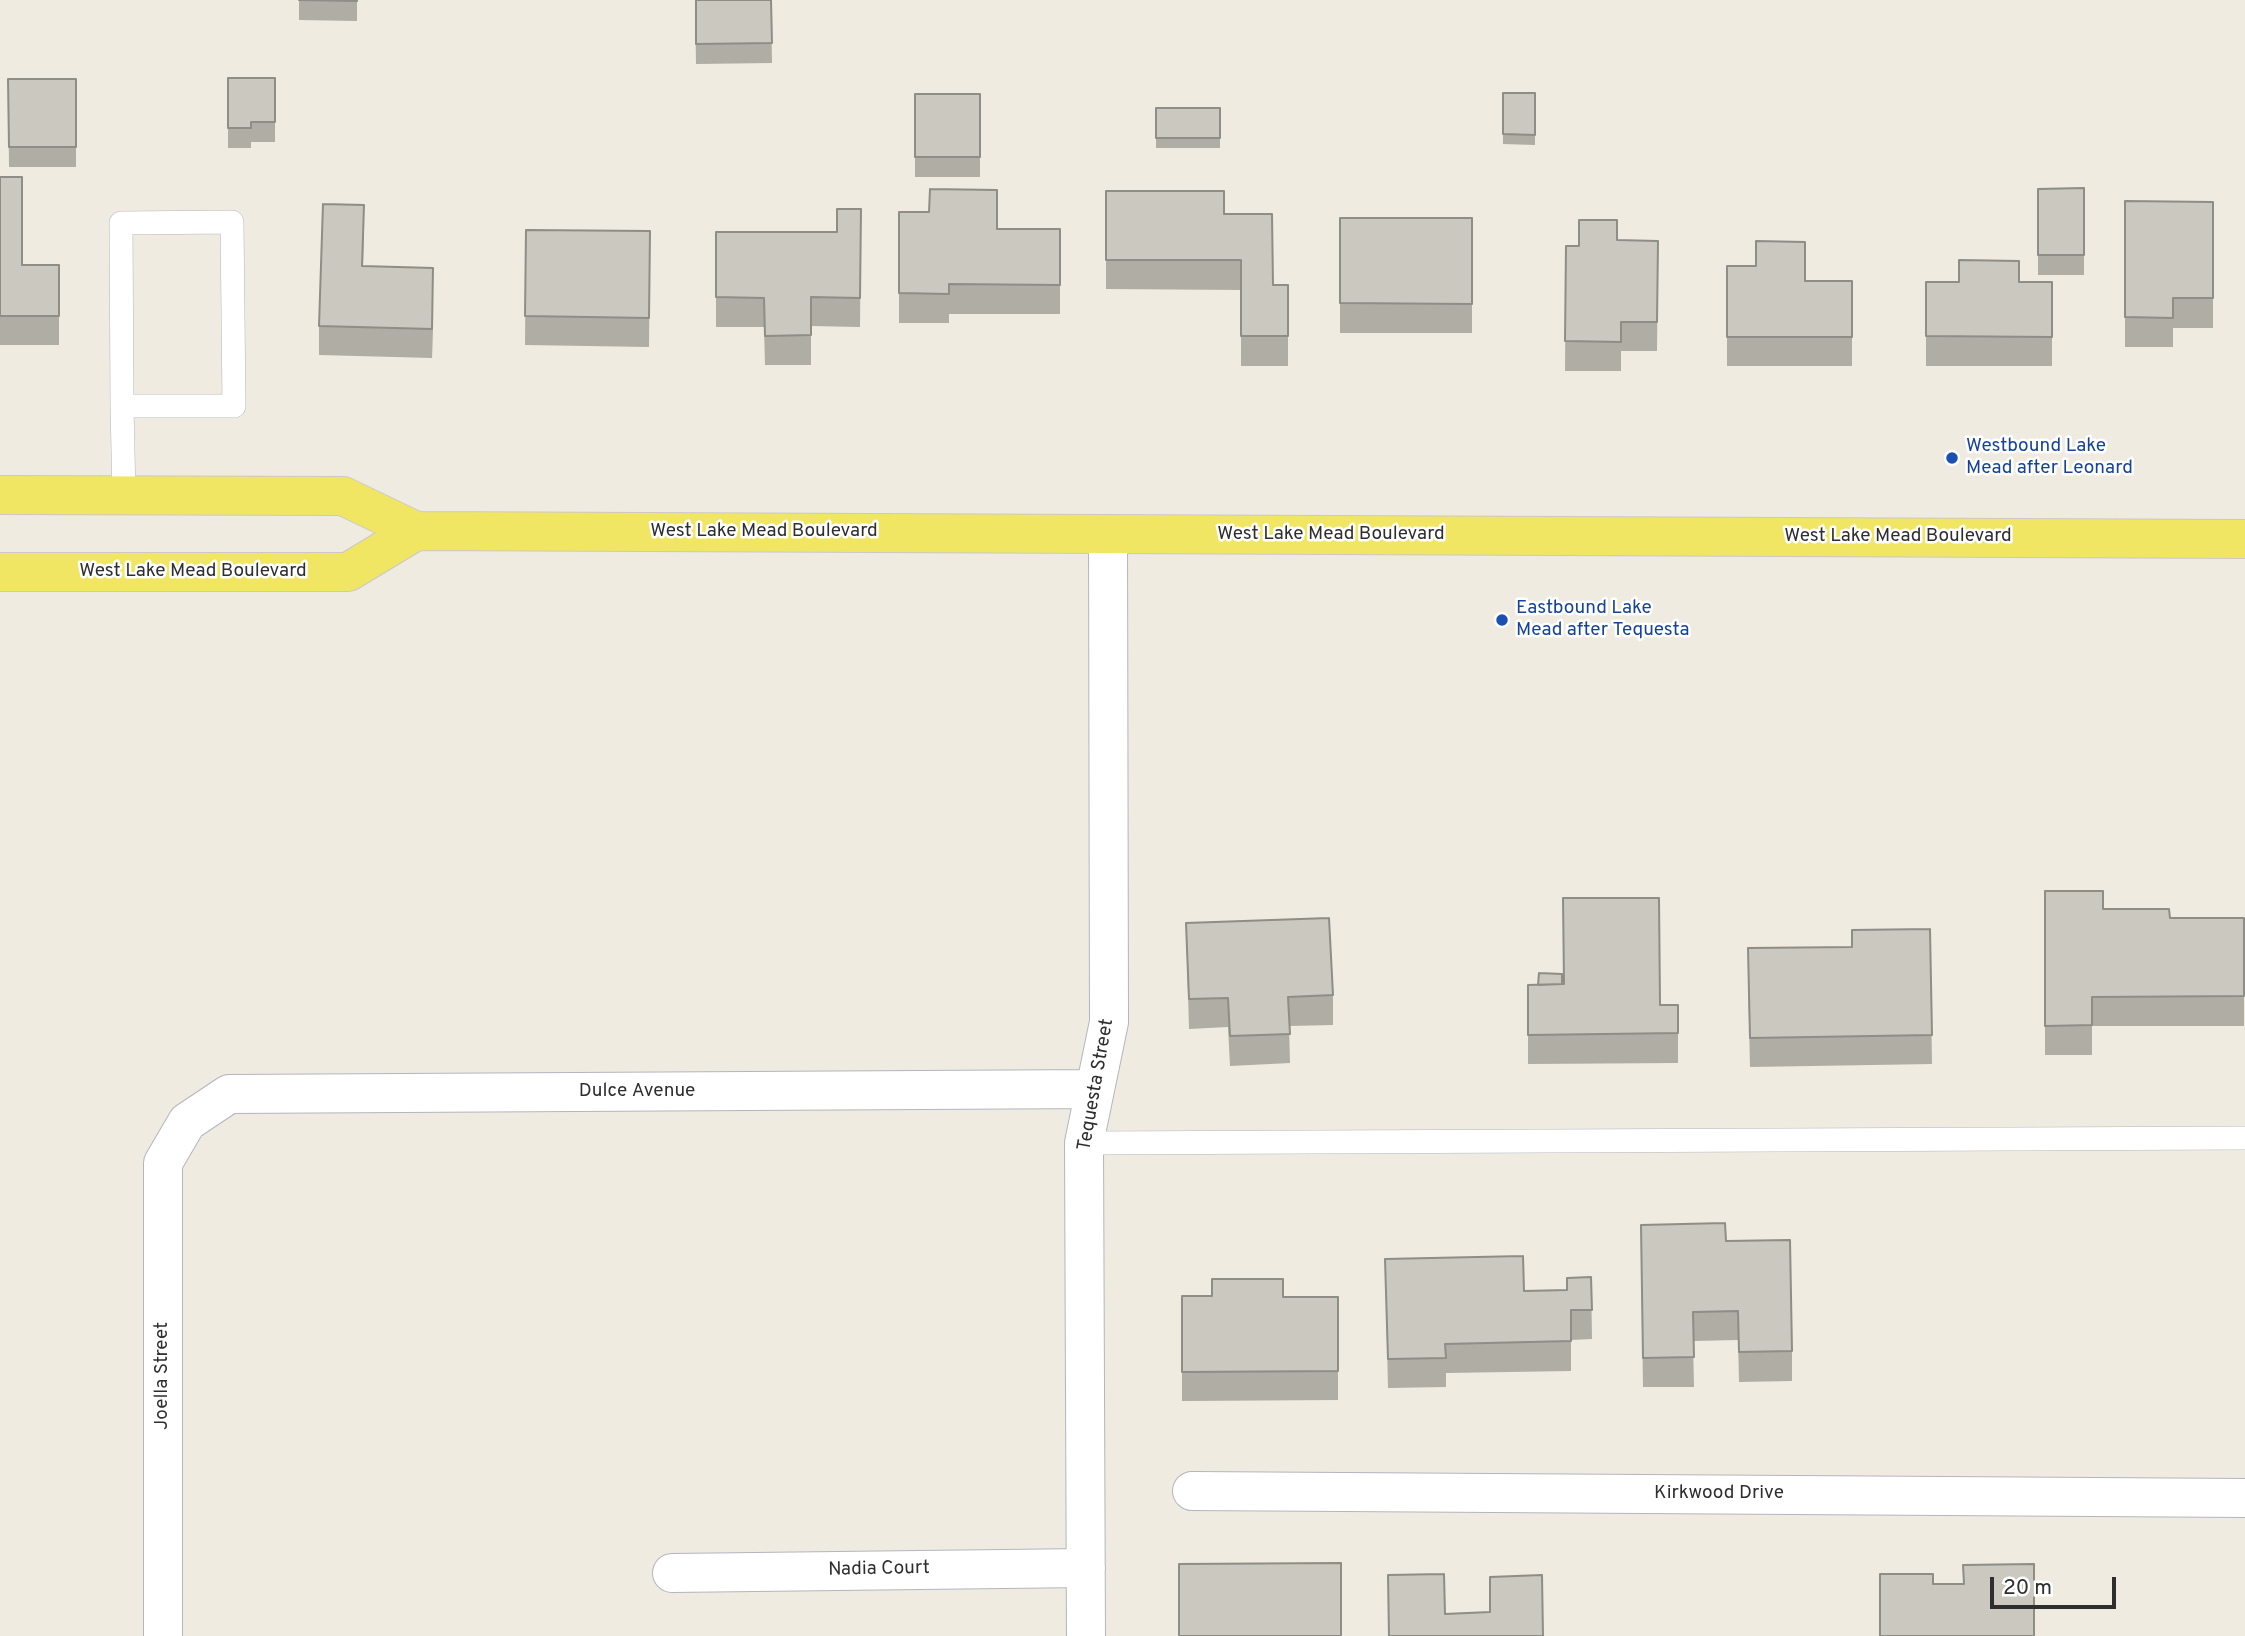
<!DOCTYPE html>
<style>
body{margin:0}
#map{position:relative;width:2245px;height:1636px;overflow:hidden;background:#efebe1;font-family:Overpass,sans-serif}
canvas{display:block}
.scale{position:absolute;left:1990px;top:1577px;width:126px;height:32px;box-sizing:border-box;border:4px solid #2e2e2e;border-top:0;padding-left:9px;font-size:21px;line-height:24px;white-space:nowrap;color:#2e2e2e;-webkit-text-stroke:5px #fff;paint-order:stroke}
</style>
<div id="map">
<canvas width="2245" height="1636"></canvas>
<div class="scale">20 m</div>
</div>
<script>
const c = document.querySelector('canvas').getContext('2d');
c.lineJoin = 'round';
const poly = rows => new Path2D(rows.map(r => 'M' + r).join(''));
function strokePath(path, color, width, dash) { c.strokeStyle = color; c.lineWidth = width; c.lineCap = dash ? 'butt' : 'round'; c.setLineDash(dash || []); c.stroke(path); }
function fill(path, color) { c.fillStyle = color; c.fill(path, 'evenodd'); }
function write(font, color, halo, rows, align = 'center') {
  c.font = font + ' Overpass,sans-serif'; c.lineWidth = 5; c.setLineDash([]); c.textBaseline = 'middle'; c.strokeStyle = halo; c.fillStyle = color; for (const [text, x, y, turn = 0] of rows) {
    c.save(); c.translate(x, y); c.rotate((+turn || 0) * Math.PI / 180); c.textAlign = isNaN(turn) ? turn : align; if (halo) c.strokeText(text, 0, 0); c.fillText(text, 0, 0); c.restore();
  }
}
const lane = poly([
 [122,406,234,406,232,222,121,223,122,406,124,496],
 [1084,1143,2245,1138]
]);
const street = poly([
 [1192,1491,2245,1498],
 [672,1573,1086,1568],
 [163,1636,163,1163,187,1122,229,1094,1095,1089],
 [1086,1636,1084,1143,1109,1022,1108,534]
]);
const primary = poly([
 [0,495,343,496,416,531,2245,539],
 [0,572,348,572,416,531]
]);
strokePath(lane, '#b4b5c1', 24);
strokePath(street, '#b4b5c1', 40);
strokePath(primary, '#c9c9c9', 40);
strokePath(lane, '#fff', 23);
strokePath(street, '#fff', 38);
strokePath(primary, '#f1e664', 38);
fill(poly([
 [299,0,357,0,357,21,299,20],
 [695,0,771,0,772,63,696,64],
 [228,78,275,78,275,142,251,142,251,148,228,148],
 [8,79,76,79,76,167,9,167],
 [1503,93,1535,93,1535,145,1503,144],
 [915,94,980,94,980,177,915,177],
 [1156,108,1220,108,1220,148,1156,148],
 [0,177,22,265,59,265,59,345,0,345],
 [2084,188,2084,275,2038,275,2038,189],
 [1106,191,1224,214,1273,285,1288,285,1288,366,1241,366,1241,290,1106,289],
 [2125,201,2213,202,2213,328,2173,328,2173,347,2125,347],
 [861,209,860,327,811,326,811,365,765,365,764,327,716,327,716,232,837,232],
 [899,212,997,229,1060,229,1060,314,949,314,949,323,899,323],
 [1340,218,1472,218,1472,333,1340,333],
 [526,230,650,231,649,347,525,345],
 [364,234,363,266,433,297,432,358,319,355,319,326],
 [1617,240,1658,241,1657,351,1621,351,1621,371,1565,371,1566,246,1579,246],
 [1727,266,1756,266,1805,281,1852,281,1852,366,1727,366],
 [1926,282,2052,282,2052,366,1926,366],
 [2045,891,2103,909,2170,918,2244,918,2244,1026,2092,1026,2092,1055,2045,1055],
 [1186,923,1333,995,1333,1025,1289,1026,1290,1063,1230,1066,1228,1027,1189,1029],
 [1930,929,1932,1064,1750,1067,1748,978,1852,947],
 [1562,984,1660,1005,1678,1005,1678,1063,1528,1064,1528,985],
 [1726,1241,1792,1351,1792,1381,1739,1382,1738,1340,1693,1341,1694,1387,1643,1387,1641,1254],
 [1385,1259,1524,1291,1567,1290,1591,1277,1592,1339,1571,1340,1571,1371,1446,1373,1446,1387,1388,1388],
 [1182,1296,1338,1297,1338,1400,1182,1401]
]), '#afada4');
fill(poly([
 [433,268,433,297,432,358,432,329]
]), '#8e8d86');
const building = poly([
 [299,0,357,0,357,1,299,0],
 [696,0,771,0,772,43,696,44,696,0],
 [228,78,275,78,275,122,251,122,251,128,228,128,228,78],
 [8,79,76,79,76,147,9,147,8,79],
 [1503,93,1535,93,1535,135,1503,134,1503,93],
 [915,94,980,94,980,157,915,157,915,94],
 [1156,108,1220,108,1220,138,1156,138,1156,108],
 [0,177,22,177,22,265,59,265,59,316,0,316,0,177],
 [2084,188,2084,255,2038,255,2038,189,2084,188],
 [930,189,997,190,997,229,1060,229,1060,285,949,284,949,294,899,293,899,212,929,212,930,189],
 [1106,191,1224,191,1224,214,1272,214,1273,285,1288,285,1288,336,1241,336,1241,260,1106,260,1106,191],
 [2125,201,2213,202,2213,298,2173,298,2173,318,2125,317,2125,201],
 [323,204,364,205,362,266,433,268,432,329,319,326,323,204],
 [837,209,861,209,860,298,811,297,811,335,765,336,764,298,716,297,716,232,837,232,837,209],
 [1340,218,1472,218,1472,304,1340,303,1340,218],
 [1579,220,1617,220,1617,240,1658,241,1657,322,1621,322,1621,342,1565,341,1566,246,1579,246,1579,220],
 [526,230,650,231,649,318,525,316,526,230],
 [1756,241,1805,242,1805,281,1852,281,1852,337,1727,337,1727,266,1756,266,1756,241],
 [1959,260,2019,261,2019,282,2052,282,2052,337,1926,336,1926,282,1959,282,1959,260],
 [2045,891,2103,891,2103,909,2169,909,2170,918,2244,918,2244,996,2092,997,2092,1025,2045,1026,2045,891],
 [1563,898,1659,898,1660,1005,1678,1005,1678,1033,1528,1035,1528,985,1564,984,1563,898],
 [1329,918,1333,995,1288,997,1290,1034,1230,1036,1228,998,1189,999,1186,923,1329,918],
 [1930,929,1932,1035,1750,1038,1748,948,1852,947,1852,930,1930,929],
 [1539,973,1562,974,1562,984,1538,985,1539,973],
 [1725,1223,1726,1241,1790,1240,1792,1351,1739,1352,1738,1311,1693,1312,1694,1357,1643,1358,1641,1225,1725,1223],
 [1523,1256,1524,1291,1567,1290,1567,1278,1591,1277,1592,1310,1571,1310,1571,1341,1445,1344,1446,1358,1388,1359,1385,1259,1523,1256],
 [1212,1279,1283,1279,1283,1297,1338,1297,1338,1371,1182,1372,1182,1296,1212,1296,1212,1279],
 [1341,1563,1341,1636,1179,1636,1179,1564,1341,1563],
 [2034,1564,2034,1636,1880,1636,1880,1574,1933,1574,1933,1584,1964,1584,1963,1565,2034,1564],
 [1444,1574,1445,1614,1490,1612,1490,1577,1542,1575,1543,1636,1389,1636,1388,1575,1444,1574]
]);
fill(building, '#cbc9bf');
strokePath(building, '#8e8d86', 2);
for (const [x, y, r, color] of [
 [1952,458,7,"#1a4fb4"],
 [1502,620,7,"#1a4fb4"]
]) { const dot = new Path2D(); dot.arc(x, y, r, 0, 2 * Math.PI); c.fillStyle = color; c.fill(dot); strokePath(dot, '#fff', 2.5); }
write('19px', '#164399', '#fff', [
 ["Westbound Lake",1966,447],
 ["Mead after Leonard",1966,469],
 ["Eastbound Lake",1516,609],
 ["Mead after Tequesta",1516,631]
], 'left');
write('19px', '#2e2e2e', '#fff', [
 ["West Lake Mead Boulevard",764,532],
 ["West Lake Mead Boulevard",1331,535],
 ["West Lake Mead Boulevard",1898,537],
 ["West Lake Mead Boulevard",193,572],
 ["Tequesta Street",1097,1085,-80],
 ["Dulce Avenue",637,1092],
 ["Joella Street",163,1376,-90],
 ["Kirkwood Drive",1719,1494],
 ["Nadia Court",879,1570,-1]
]);
</script>
